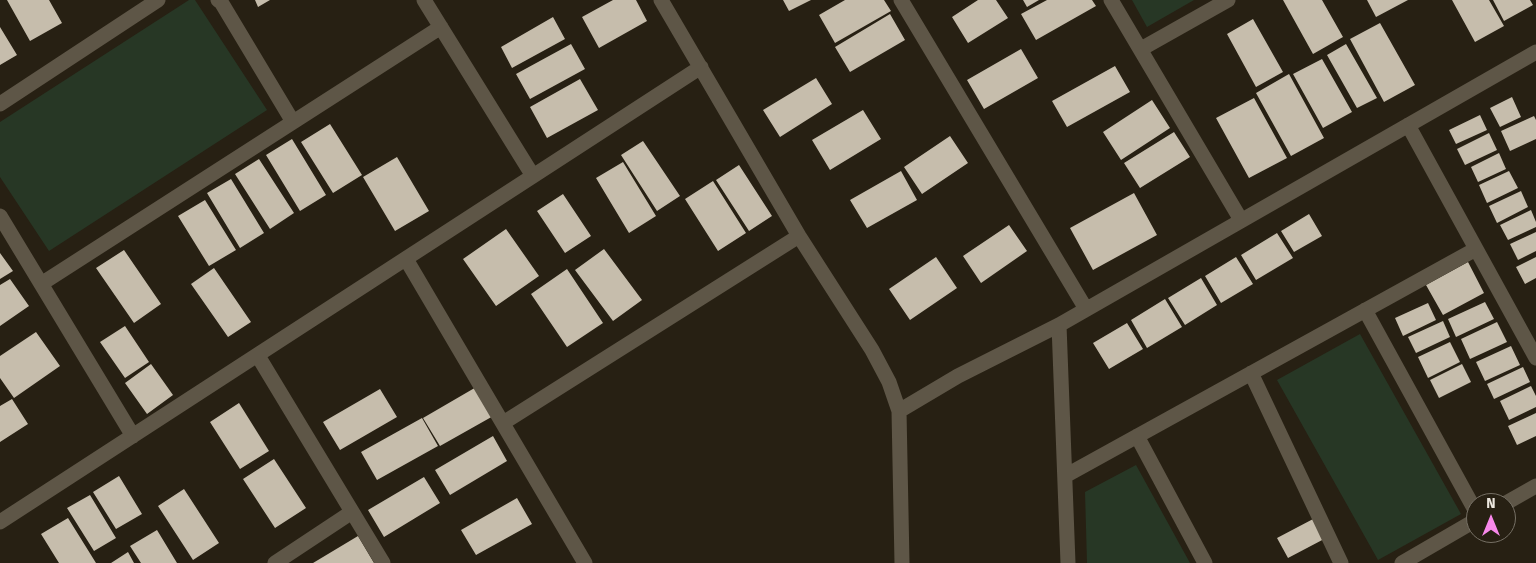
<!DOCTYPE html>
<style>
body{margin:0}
#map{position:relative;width:1536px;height:563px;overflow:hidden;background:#272013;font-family:"Fira Sans",sans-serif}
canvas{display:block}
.north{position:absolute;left:1466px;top:493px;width:50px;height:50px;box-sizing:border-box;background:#272013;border:1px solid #767065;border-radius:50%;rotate:0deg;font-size:14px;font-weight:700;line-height:20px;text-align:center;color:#ece7df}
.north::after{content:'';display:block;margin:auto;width:18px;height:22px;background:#f888ea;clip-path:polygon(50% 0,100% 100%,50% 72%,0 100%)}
</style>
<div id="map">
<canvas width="1536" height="563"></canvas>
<div class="north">N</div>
</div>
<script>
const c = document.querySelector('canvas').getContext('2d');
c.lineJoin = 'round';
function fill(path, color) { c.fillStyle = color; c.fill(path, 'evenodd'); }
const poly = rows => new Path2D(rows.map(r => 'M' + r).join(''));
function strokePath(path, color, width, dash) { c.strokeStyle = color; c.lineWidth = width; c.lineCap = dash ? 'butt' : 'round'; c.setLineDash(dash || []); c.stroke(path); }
fill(poly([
 [189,0,195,0,267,110,49,251,0,177,0,122],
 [1132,0,1194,0,1147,27],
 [1360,334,1461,514,1378,560,1277,380],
 [1136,465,1190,563,1087,563,1085,492]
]), '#273725');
fill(poly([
 [7,0,49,0,62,23,30,41],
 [255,0,270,0,258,7],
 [613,0,636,0,647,21,599,48,582,17],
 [783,0,811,0,789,11],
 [845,0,884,0,891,11,835,43,819,15],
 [978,0,996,0,1008,18,968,43,952,17],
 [1023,0,1039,0,1027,7],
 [1047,0,1092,0,1096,6,1036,40,1021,14],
 [1283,0,1322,0,1343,37,1313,54],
 [1367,0,1408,0,1376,17],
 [1452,0,1489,0,1504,26,1475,42],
 [1493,0,1530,0,1533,5,1504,21],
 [890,14,905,40,850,72,835,47],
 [553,17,565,39,512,68,501,47],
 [1253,19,1283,72,1256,87,1227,34],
 [1380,23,1415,85,1384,102,1350,39],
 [0,27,17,55,0,65],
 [571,44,585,69,530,99,516,74],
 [1346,44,1377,98,1357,108,1327,55],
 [1021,49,1038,78,984,109,967,80],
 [1322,59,1352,112,1323,128,1293,74],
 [1115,66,1130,92,1067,127,1052,101],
 [1289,74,1324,138,1291,156,1256,93],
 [816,78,832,104,780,137,763,110],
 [580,79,598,110,547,138,530,107],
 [1512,97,1521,117,1500,127,1490,108],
 [1254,98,1287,158,1249,178,1216,118],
 [1152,100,1170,128,1121,160,1103,132],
 [863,110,881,139,830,170,812,140],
 [1480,115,1487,130,1456,144,1449,130],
 [1534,116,1536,120,1536,139,1510,151,1501,131],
 [330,124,362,175,333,193,301,142],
 [1174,132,1190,157,1140,188,1124,163],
 [1489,133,1497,150,1465,165,1457,149],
 [950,136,968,163,922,194,904,167],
 [292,139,326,195,300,211,266,155],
 [643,141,680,196,657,211,621,155],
 [1499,153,1506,169,1478,182,1471,167],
 [397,157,429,211,395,231,363,177],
 [259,159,294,213,270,229,235,174],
 [623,162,656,216,629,233,596,178],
 [739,165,772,216,749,231,716,180],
 [901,171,917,200,867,228,850,200],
 [1509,171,1518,188,1487,203,1479,185],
 [231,179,264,233,240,248,207,193],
 [713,181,746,233,718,251,685,199],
 [1521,191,1528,207,1497,223,1489,206],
 [1134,193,1157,235,1093,270,1070,228],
 [563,194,591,236,565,253,537,211],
 [205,200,236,250,209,266,178,216],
 [1531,210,1536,222,1536,227,1508,240,1500,225],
 [1309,214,1322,236,1294,252,1281,231],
 [1009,225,1027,251,981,283,963,256],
 [506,229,539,276,496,306,463,259],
 [1536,232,1536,251,1518,260,1510,244],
 [1277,233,1293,258,1256,280,1241,255],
 [604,249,642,300,613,321,575,270],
 [124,250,161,304,134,323,96,268],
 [0,253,13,271,0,279],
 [936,257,957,288,910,320,889,289],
 [1236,257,1253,284,1221,303,1205,276],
 [1536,257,1536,278,1525,284,1516,267],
 [1468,262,1484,293,1443,315,1426,285],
 [214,268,251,322,228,337,191,284],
 [567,269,603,323,567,347,531,294],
 [1201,278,1217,305,1185,325,1168,298],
 [10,279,29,306,0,326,0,285],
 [1165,299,1182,327,1147,348,1131,320],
 [1485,302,1494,319,1456,337,1448,319],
 [1428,303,1436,320,1403,336,1395,318],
 [1443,321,1450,337,1416,353,1408,337],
 [1497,322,1507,342,1470,359,1461,339],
 [1127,323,1143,349,1109,369,1093,343],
 [125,326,149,362,125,378,100,342],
 [36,332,60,366,14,398,0,378,0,356],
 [1450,342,1460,362,1428,378,1418,357],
 [1511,346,1520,365,1485,381,1476,362],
 [151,364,173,395,147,414,125,383],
 [1462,364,1471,382,1439,398,1430,380],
 [1523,367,1530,382,1494,399,1487,384],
 [478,386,495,415,440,446,423,418],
 [1531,386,1536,396,1536,407,1509,420,1500,401],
 [380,389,397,417,340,450,323,422],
 [12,399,28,424,0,442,0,406],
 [239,403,269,451,240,469,210,422],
 [1536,413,1536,436,1517,445,1508,426],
 [422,418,438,446,377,480,361,452],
 [493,436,507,461,450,495,435,470],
 [274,459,306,508,275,528,243,479],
 [119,476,142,514,116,529,93,492],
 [424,477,440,503,384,537,368,510],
 [184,489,219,543,193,560,158,506],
 [90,495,116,538,94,551,67,508],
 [517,498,532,524,476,555,461,530],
 [68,518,96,563,59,563,41,534],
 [1315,518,1326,538,1288,558,1277,538],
 [157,530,177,563,141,563,130,546],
 [358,536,374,563,313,563],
 [128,552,134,563,111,563]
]), '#c6bdac');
strokePath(poly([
 [218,0,221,2,293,122],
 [424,0,533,176],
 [661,0,799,236,872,350,889,382,899,411,902,563],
 [901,0,1086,309],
 [1111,0,1241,220],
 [1141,49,1228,0],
 [0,104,158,0],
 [1408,125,1536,358],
 [0,216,133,436],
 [406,259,585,563],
 [41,284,441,27],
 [1365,310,1476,512],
 [1059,325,1068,563],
 [258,356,383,563],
 [1251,373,1341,563],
 [899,411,958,376,1059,325,1536,52],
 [503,423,799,236],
 [1137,436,1205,563],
 [1065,476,1476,249],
 [1506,503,1536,486],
 [0,522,701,67],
 [275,563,352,512],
 [1402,563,1476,520]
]), '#5e5647', 15);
</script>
